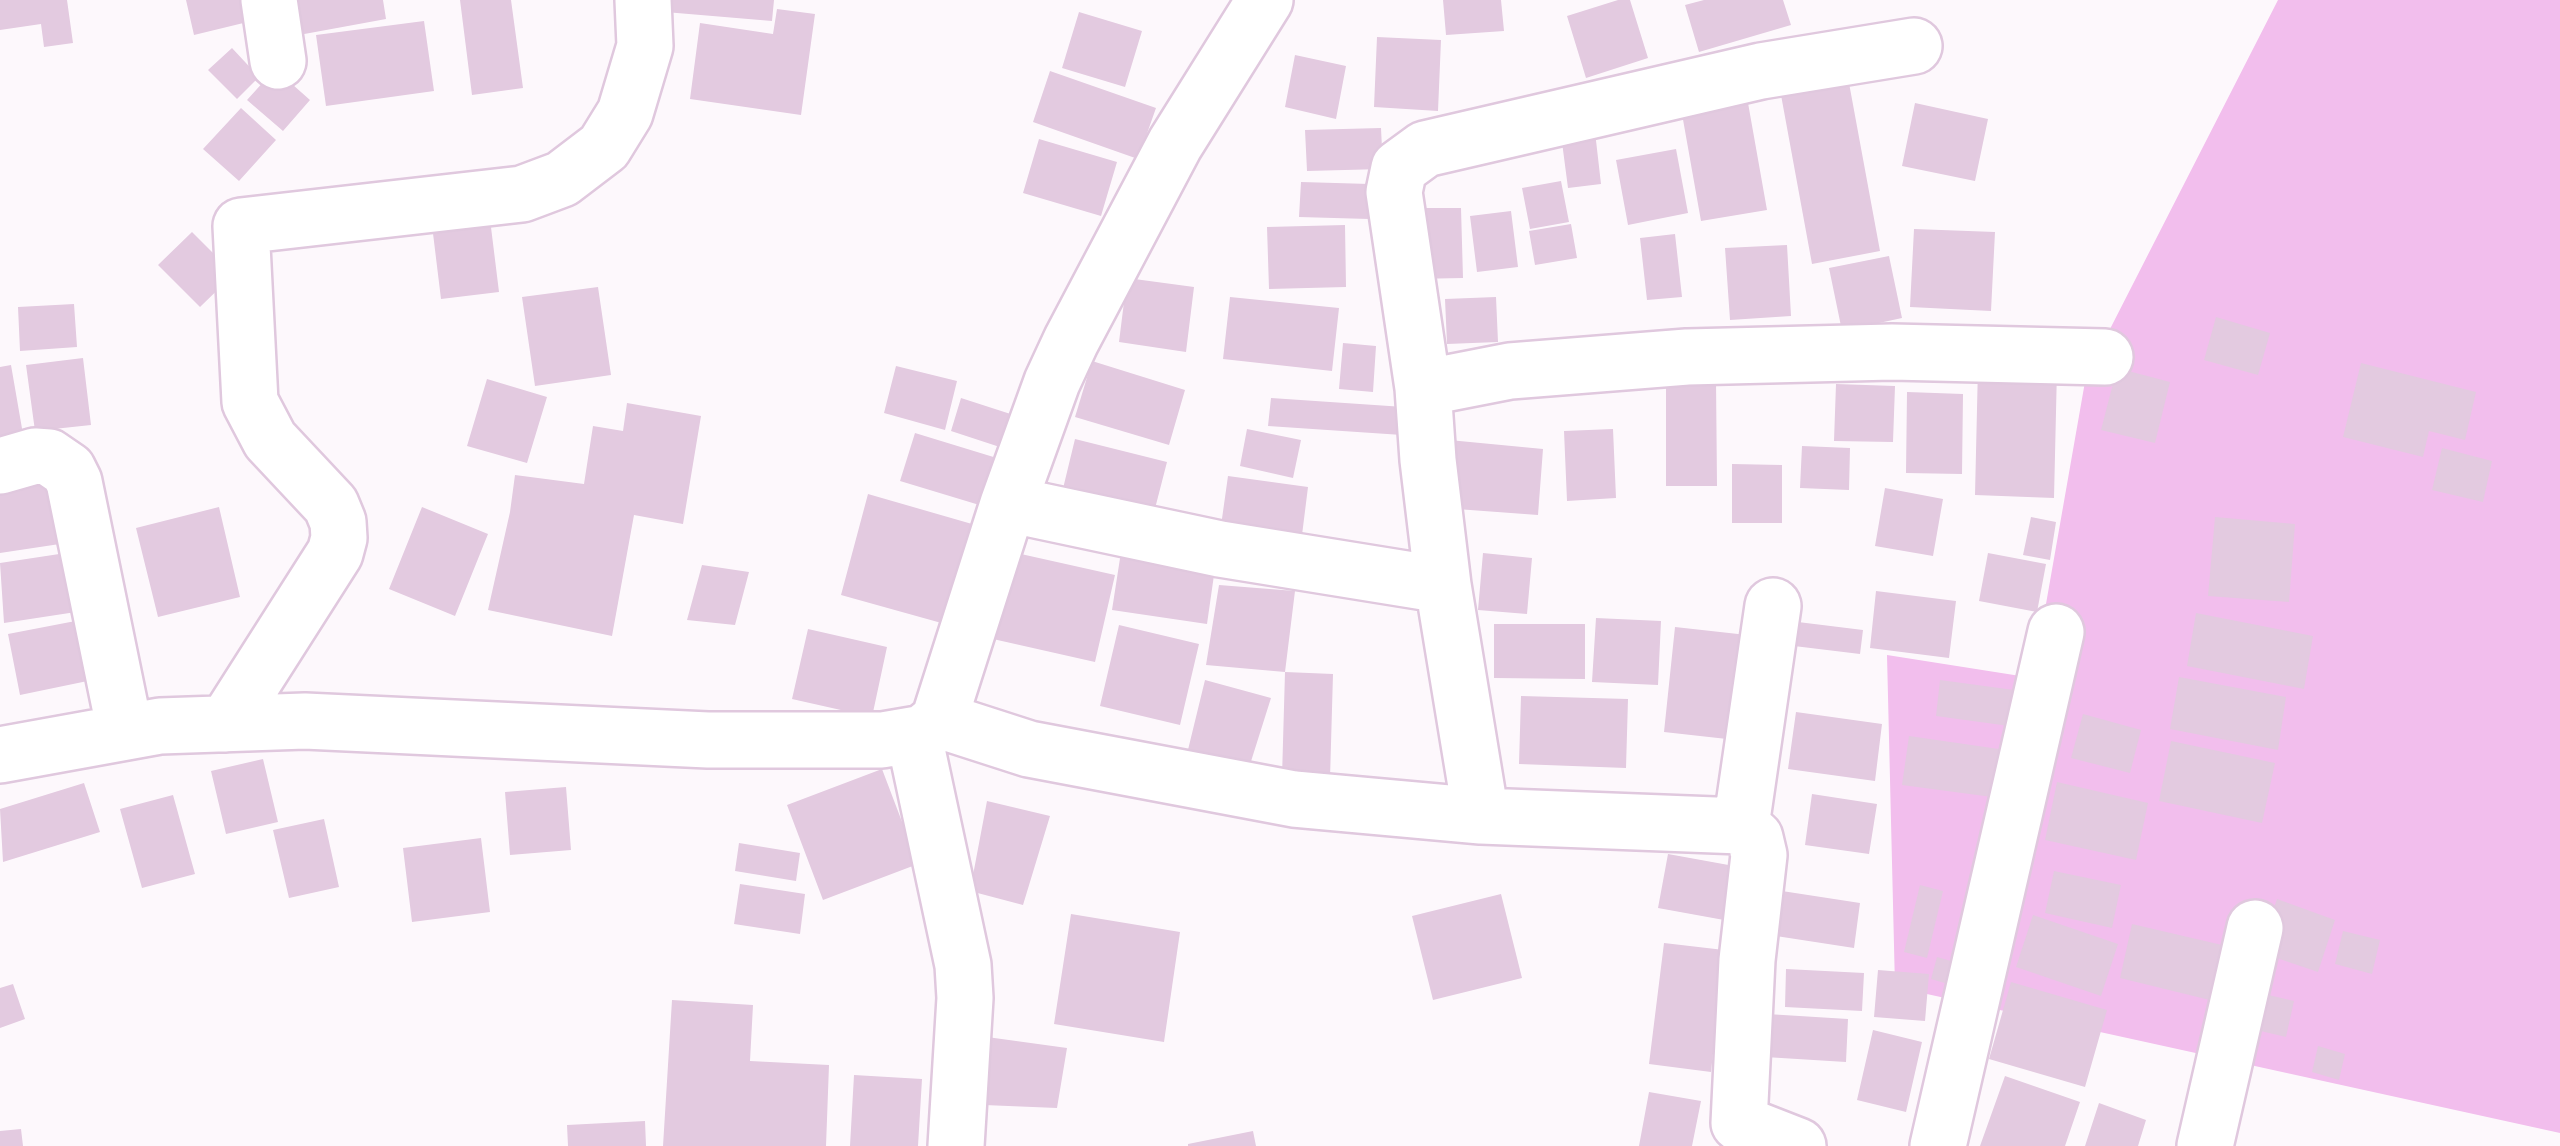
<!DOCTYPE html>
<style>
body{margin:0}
canvas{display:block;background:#fdf8fc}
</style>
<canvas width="2560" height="1146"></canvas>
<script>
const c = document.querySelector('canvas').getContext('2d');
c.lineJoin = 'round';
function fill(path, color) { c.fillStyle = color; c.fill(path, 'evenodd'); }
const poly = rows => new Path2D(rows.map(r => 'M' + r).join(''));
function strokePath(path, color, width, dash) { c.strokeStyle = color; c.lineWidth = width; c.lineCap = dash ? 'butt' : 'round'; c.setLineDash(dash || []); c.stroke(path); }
fill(poly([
 [2278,0,2560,0,2560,1133,1895,987,1887,655,2033,678,2086,376]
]), '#f2beed');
fill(poly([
 [0,0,67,0,73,43,44,47,41,24,0,30],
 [186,0,259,0,264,18,194,35],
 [281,0,383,0,386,19,288,37],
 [460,0,511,0,523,88,472,95],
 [666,0,774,0,772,21,665,12],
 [1443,0,1501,0,1504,31,1446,35],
 [1618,0,1630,0,1648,58,1586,78,1567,16],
 [1704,0,1783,0,1791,25,1699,52,1685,5],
 [777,9,815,14,801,115,690,99,700,23,773,34],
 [1079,12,1142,31,1125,87,1062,68],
 [424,21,434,91,326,106,316,35],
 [1377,37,1441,40,1438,111,1374,107],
 [232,48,259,77,237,99,208,70],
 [1295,55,1346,66,1336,119,1285,107],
 [275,69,310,100,283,131,247,100],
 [1050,71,1156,108,1138,159,1033,122],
 [1849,83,1880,251,1812,264,1781,95],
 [1745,86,1767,210,1701,221,1679,97],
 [1915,103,1988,119,1975,181,1902,166],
 [241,108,276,140,239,181,203,149],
 [1594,123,1601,184,1568,188,1560,127],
 [1381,128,1383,169,1307,171,1305,130],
 [1039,139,1117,162,1101,216,1023,193],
 [1676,149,1688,213,1628,225,1616,160],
 [1561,181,1569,222,1530,229,1522,188],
 [1301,182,1370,184,1369,219,1299,217],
 [1411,208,1461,208,1463,278,1413,279],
 [489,211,499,292,441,299,431,217],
 [1511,211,1518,267,1477,272,1470,216],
 [1571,224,1577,258,1535,265,1529,231],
 [1345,225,1346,287,1269,289,1267,227],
 [1914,229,1995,232,1991,311,1910,307],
 [192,232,234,274,200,307,158,265],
 [1675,234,1682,297,1647,300,1640,238],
 [1787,245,1791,316,1730,320,1725,248],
 [1889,256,1902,318,1842,331,1829,268],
 [1127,278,1194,287,1186,352,1119,342],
 [598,287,611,375,535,386,522,297],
 [1230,297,1339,308,1332,371,1223,359],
 [1496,297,1498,342,1447,344,1445,299],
 [74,304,77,347,20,351,18,307],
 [2216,317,2270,333,2258,375,2204,360],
 [1343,343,1376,346,1373,392,1339,389],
 [83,358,91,425,35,431,26,365],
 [1092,361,1185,390,1169,445,1075,417],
 [2361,363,2476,392,2465,440,2429,431,2423,457,2343,437],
 [11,365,24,440,0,444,0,367],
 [896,366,957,381,945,430,884,413],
 [1978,366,2057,369,2054,498,1975,495],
 [2117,368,2170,382,2155,443,2101,430],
 [487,379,547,397,527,463,467,446],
 [1666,379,1716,379,1717,486,1666,486],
 [1836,384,1895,386,1893,442,1834,441],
 [1907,392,1963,394,1962,474,1906,473],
 [961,398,1026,419,1015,452,951,431],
 [1271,398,1404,407,1402,435,1268,426],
 [627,403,701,416,683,524,634,515,612,636,488,610,510,512,515,475,584,484,593,426,623,431],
 [1247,429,1301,440,1293,478,1240,466],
 [1613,429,1616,498,1567,501,1564,431],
 [915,433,1000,459,986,507,900,481],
 [1075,439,1167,462,1150,528,1059,505],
 [1449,440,1543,449,1538,515,1443,508],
 [1802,446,1850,448,1849,490,1800,488],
 [2442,448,2492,461,2483,502,2432,490],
 [1732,464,1782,465,1782,523,1732,523],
 [62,474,73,542,0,553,0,484],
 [1228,476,1308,487,1300,551,1219,540],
 [1885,488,1943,499,1933,556,1875,546],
 [868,494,972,524,945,624,841,595],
 [219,507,240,597,158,617,136,528],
 [422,507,488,534,455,616,389,589],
 [2031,517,2056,522,2050,560,2023,555],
 [2215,517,2295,524,2289,602,2208,596],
 [1123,539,1217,554,1207,624,1112,610],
 [79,551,89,610,4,623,0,563],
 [1012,552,1115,575,1095,662,993,639],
 [1483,553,1532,558,1527,614,1478,610],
 [1988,553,2046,564,2037,612,1979,601],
 [702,565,749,572,735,625,687,620],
 [1219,585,1295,591,1285,672,1206,665],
 [1876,591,1956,601,1949,658,1870,648],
 [2196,613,2313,636,2304,689,2187,666],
 [91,618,102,678,20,695,8,634],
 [1596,618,1661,621,1658,685,1592,682],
 [1798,622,1863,630,1860,654,1794,646],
 [1494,624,1585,624,1585,679,1494,678],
 [1119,625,1199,644,1180,725,1100,706],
 [1675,627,1756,636,1745,741,1664,732],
 [808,629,887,647,872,717,792,699],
 [1285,672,1333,674,1330,779,1282,777],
 [2179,677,2286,697,2278,750,2170,729],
 [1205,680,1271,698,1247,774,1186,758],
 [1940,680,2029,692,2024,728,1936,716],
 [1521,696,1628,699,1626,768,1519,764],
 [1796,712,1882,724,1875,781,1788,769],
 [2083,714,2141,730,2130,773,2071,758],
 [1909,736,1999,749,1992,797,1902,785],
 [2171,741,2275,763,2262,823,2159,801],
 [263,759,278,822,226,834,211,771],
 [882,769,918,864,823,900,787,805],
 [2057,782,2148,803,2136,860,2045,840],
 [84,783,100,832,3,862,0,809],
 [566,787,571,850,510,855,505,792],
 [1812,794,1877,804,1869,854,1805,845],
 [173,795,195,874,142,888,120,809],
 [987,801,1050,816,1023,905,970,891],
 [324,819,339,887,289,898,273,830],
 [481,838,490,912,412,922,403,848],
 [739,843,800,853,796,881,735,871],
 [1668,854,1734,866,1724,920,1658,908],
 [2054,871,2121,885,2112,928,2045,913],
 [740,884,805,894,800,934,734,924],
 [1920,885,1943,891,1927,958,1904,952],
 [1782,891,1860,903,1854,948,1776,936],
 [1501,894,1522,978,1433,1000,1412,916],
 [2277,899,2335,920,2318,972,2259,952],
 [1071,914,1180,932,1164,1042,1054,1024],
 [2033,915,2118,944,2101,996,2016,967],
 [2132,924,2235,948,2222,1003,2120,978],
 [2343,931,2380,940,2372,974,2335,964],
 [1664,943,1724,950,1711,1072,1649,1064],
 [1937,957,1972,967,1965,989,1931,979],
 [1786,969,1864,973,1862,1011,1785,1007],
 [1878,970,1929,974,1925,1021,1874,1017],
 [2011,982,2107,1010,2085,1087,1989,1059],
 [13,984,25,1019,0,1028,0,988],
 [2256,992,2294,1001,2286,1037,2248,1028],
 [672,1000,753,1005,750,1061,829,1065,826,1146,663,1146],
 [1767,1014,1848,1019,1846,1062,1765,1057],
 [1873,1030,1922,1042,1906,1112,1857,1100],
 [987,1037,1067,1048,1057,1108,984,1105],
 [2318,1046,2345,1054,2339,1080,2312,1072],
 [854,1075,922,1079,918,1146,850,1146],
 [2005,1076,2080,1102,2065,1146,1980,1146],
 [1649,1092,1701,1101,1692,1146,1639,1146],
 [2099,1103,2146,1120,2138,1146,2085,1146],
 [645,1121,646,1146,568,1146,567,1125],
 [21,1129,23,1146,0,1146,0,1131],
 [1253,1131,1256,1146,1188,1146,1188,1144]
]), '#e3cae0');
const minor = poly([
 [269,0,278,61],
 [1423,388,1510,371,1687,357,1892,352,2105,357],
 [0,466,35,456,49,457,68,470,74,482,125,731],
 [1008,504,1220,549,1443,585],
 [939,720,1029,749,1294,799,1481,816,1741,826,1755,838,1759,855,1747,960,1739,1123,1798,1146],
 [226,724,335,553,339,538,338,522,331,505,270,440,250,402,241,226,522,194,562,179,604,147,625,113,645,46,643,0],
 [914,736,963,965,965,998,956,1146],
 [0,755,160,726,305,721,708,740,882,740,923,733,939,720,1008,504,1052,382,1071,341,1175,144,1265,0],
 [1481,816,1443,585,1428,460,1423,388,1394,192,1399,168,1425,149,1761,71,1914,46],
 [1741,826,1773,606],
 [1938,1146,2056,632],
 [2205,1146,2255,928]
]);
strokePath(minor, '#e0c8de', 60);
strokePath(minor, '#fff', 55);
</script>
